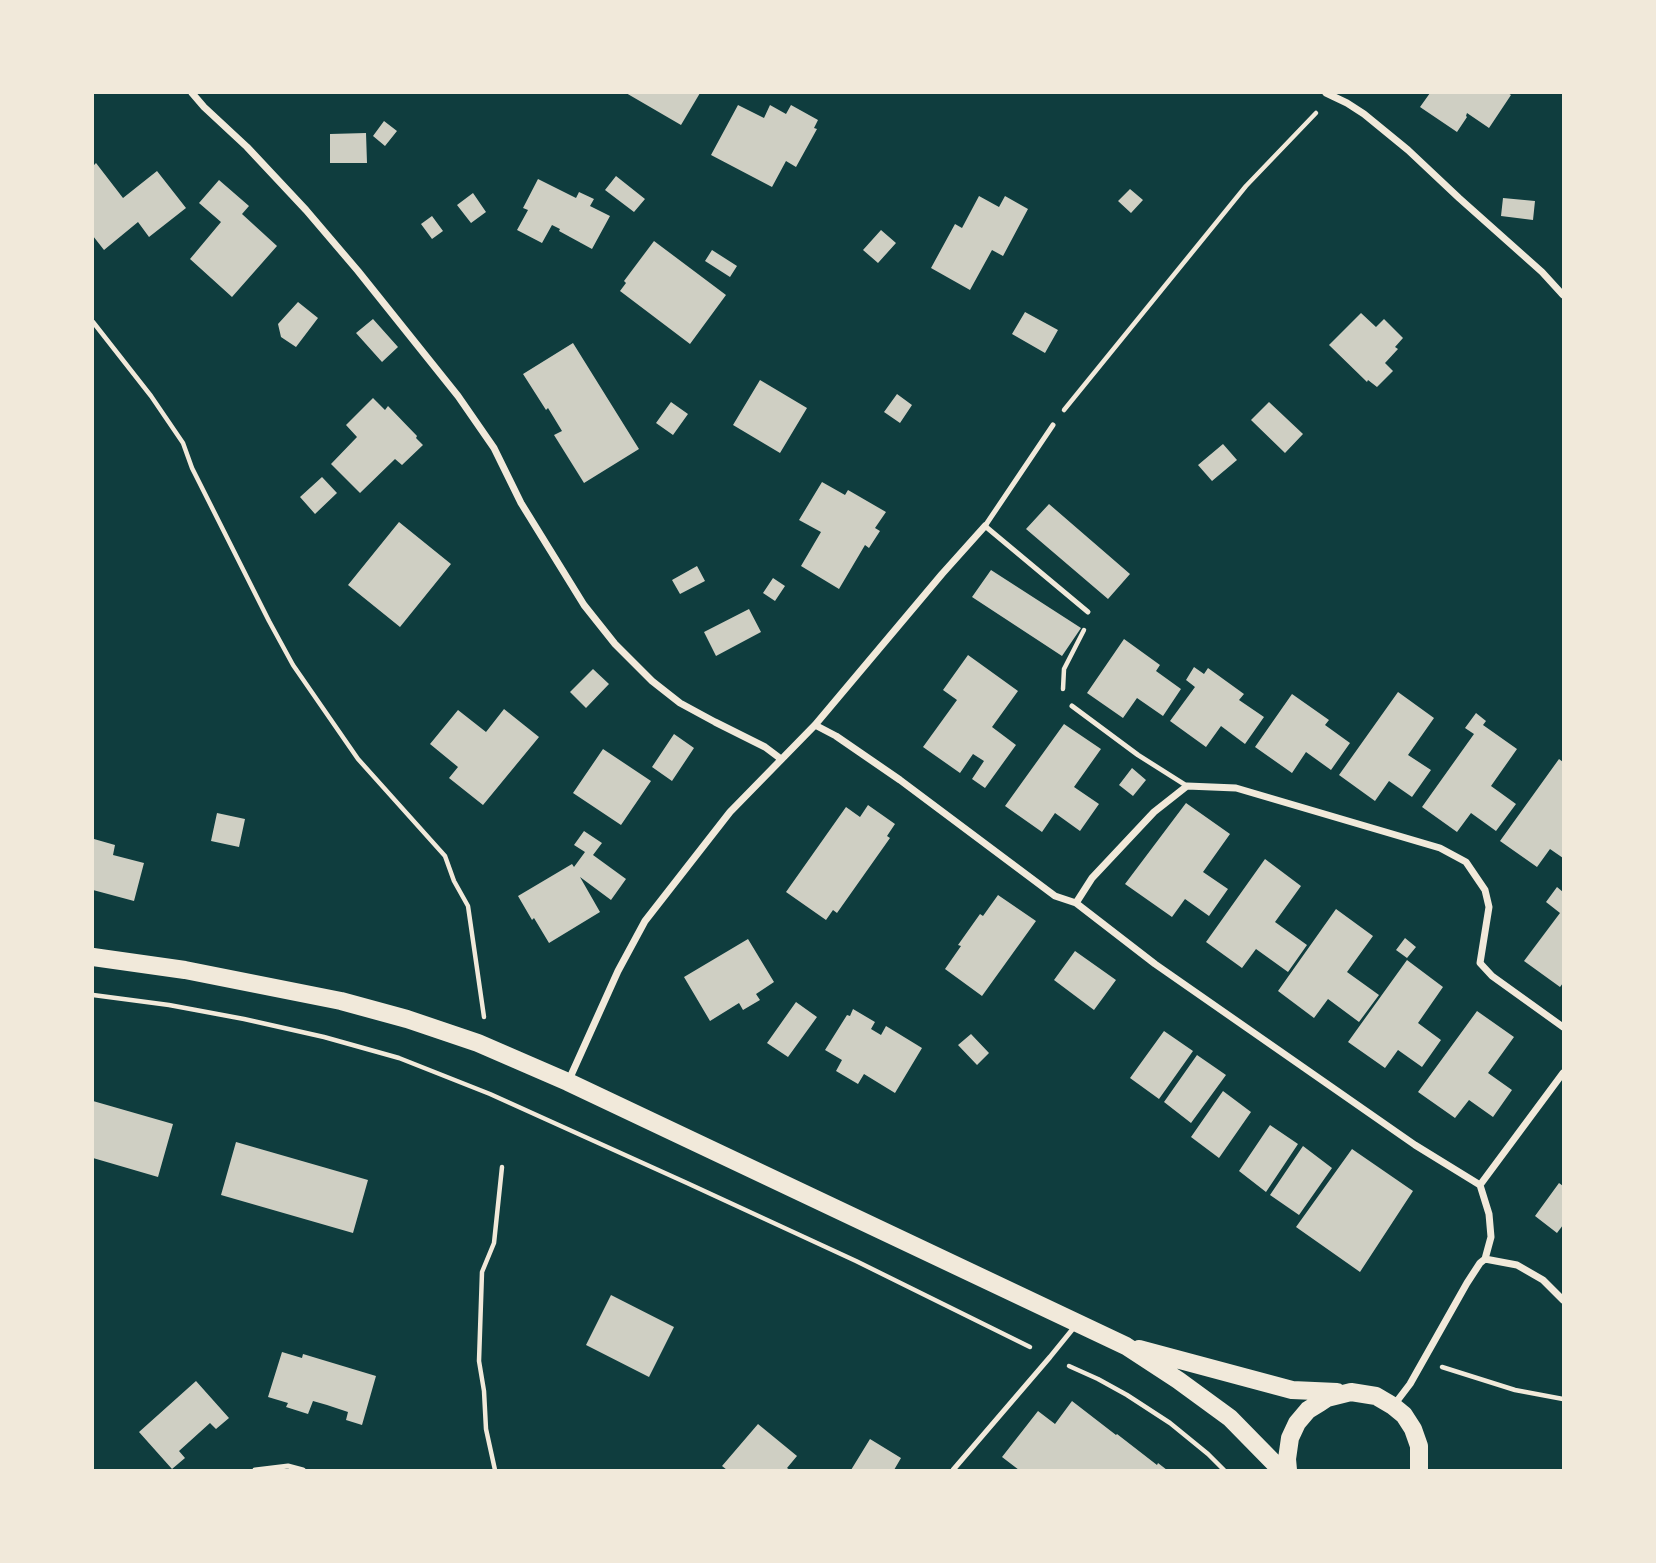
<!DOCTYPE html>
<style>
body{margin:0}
#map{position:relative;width:1656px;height:1563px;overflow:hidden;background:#0f3d3e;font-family:Figtree,sans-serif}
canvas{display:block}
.frame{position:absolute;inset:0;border:94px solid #f1e9da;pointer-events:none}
</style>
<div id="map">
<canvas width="1656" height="1563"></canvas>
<div class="frame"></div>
</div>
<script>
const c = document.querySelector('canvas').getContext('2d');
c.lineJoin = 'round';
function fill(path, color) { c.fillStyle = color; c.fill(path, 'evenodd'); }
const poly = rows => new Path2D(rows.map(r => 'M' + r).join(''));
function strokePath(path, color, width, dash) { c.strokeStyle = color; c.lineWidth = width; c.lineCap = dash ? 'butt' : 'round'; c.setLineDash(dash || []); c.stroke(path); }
fill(poly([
 [626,93,700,93,681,125],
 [1430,93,1508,93,1511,95,1489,128,1467,113,1466,116,1467,117,1457,132,1420,107],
 [738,105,764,118,770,105,786,114,791,105,818,120,814,128,817,129,796,167,786,161,772,187,711,155],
 [384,121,397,131,385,146,373,136],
 [366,133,367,163,330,163,330,134],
 [96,163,123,198,157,171,186,208,149,237,138,222,104,250,93,236,93,166],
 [616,176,645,199,634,212,605,190],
 [538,179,576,198,579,192,594,199,590,206,610,216,592,249,559,231,560,229,552,225,542,243,517,230,528,210,523,208],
 [219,180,249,206,242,214,277,246,232,297,190,259,221,222,199,203],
 [1130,189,1143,200,1131,213,1118,201],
 [473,193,486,212,471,223,457,205],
 [979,196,999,207,1005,196,1028,209,1003,256,992,250,970,290,931,268,955,224,962,228],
 [1503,198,1535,201,1533,220,1501,216],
 [432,216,443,231,432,239,421,224],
 [881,230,896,243,878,263,863,250],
 [654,241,726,295,690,344,620,291,626,283,624,281],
 [712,250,737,266,730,277,705,261],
 [298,302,318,318,296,347,281,337,278,324],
 [1025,312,1058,330,1045,353,1012,334],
 [1361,313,1376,327,1384,319,1403,338,1395,347,1398,349,1385,363,1393,371,1377,387,1368,380,1367,382,1329,345],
 [373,319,398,347,382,362,356,333],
 [573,343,639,449,584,483,554,435,562,431,548,408,546,410,523,374],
 [760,380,807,408,780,453,733,425],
 [897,394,912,405,900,423,884,412],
 [373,398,385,410,388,406,417,436,416,438,423,445,402,465,395,459,360,493,331,464,357,437,346,425],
 [671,402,688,414,673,435,656,423],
 [1269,402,1303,434,1285,453,1251,420],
 [1223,444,1237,460,1212,481,1198,465],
 [322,477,337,493,315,514,300,497],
 [822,482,845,495,848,490,886,512,875,528,880,531,869,548,865,545,839,589,801,566,821,532,799,520],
 [1049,504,1130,574,1108,599,1026,529],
 [399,522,451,564,400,627,348,585],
 [697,566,705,581,680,594,672,580],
 [991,570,1081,628,1062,656,972,597],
 [773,578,785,586,775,601,763,593],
 [749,609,761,632,716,656,704,632],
 [1124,639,1160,665,1156,671,1181,689,1163,716,1137,698,1123,718,1087,693],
 [968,655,1018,691,992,727,1016,745,985,788,972,779,984,761,973,754,960,773,923,747,957,700,943,690],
 [1194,667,1204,674,1208,668,1244,694,1239,700,1264,717,1245,744,1221,726,1206,747,1170,721,1195,687,1186,680],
 [593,669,609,684,586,708,570,692],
 [1398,692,1434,718,1408,755,1431,770,1412,797,1389,781,1375,801,1339,775],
 [1292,694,1329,720,1325,725,1350,743,1331,770,1306,752,1292,773,1255,747],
 [504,709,539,737,483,805,449,778,458,767,430,744,458,710,486,732],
 [1476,713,1486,721,1483,725,1517,749,1491,786,1516,804,1496,831,1471,813,1457,832,1422,807,1474,734,1465,728],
 [1064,724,1101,749,1074,787,1099,804,1080,831,1055,813,1042,832,1005,806],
 [674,734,694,748,672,781,652,767],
 [603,749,651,781,621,825,573,793],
 [1559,759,1563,762,1563,858,1550,849,1537,867,1500,841],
 [1132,768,1146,780,1133,796,1119,785],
 [1186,803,1230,834,1203,872,1228,889,1209,916,1185,899,1172,917,1125,884],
 [868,805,895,824,887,836,890,838,837,913,833,910,826,920,786,892,846,807,860,817],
 [217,813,245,819,239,847,211,841],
 [584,831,602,843,593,855,626,879,611,900,580,877,600,912,549,943,534,918,532,920,518,896,572,864,574,867,585,852,574,845],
 [94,839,115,845,113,855,144,863,134,901,93,890],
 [1265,859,1301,886,1275,922,1307,945,1288,972,1256,949,1242,968,1206,942],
 [1557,887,1563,892,1563,983,1560,987,1524,961,1560,913,1546,902],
 [998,895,1036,921,982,996,945,969,961,946,958,945,980,914,983,916],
 [1336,909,1373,936,1347,972,1379,995,1359,1022,1328,999,1314,1018,1278,991],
 [1405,938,1416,947,1407,958,1396,950],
 [748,939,774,982,756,994,760,1000,743,1010,739,1003,710,1021,684,977],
 [1075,951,1116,980,1094,1010,1054,980],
 [1407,960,1443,987,1418,1023,1441,1040,1422,1067,1398,1050,1385,1068,1348,1042],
 [796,1002,817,1017,788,1057,767,1043],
 [853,1009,875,1022,871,1029,881,1035,886,1026,922,1048,895,1093,864,1074,858,1084,836,1071,842,1060,825,1050,847,1015,850,1016],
 [1477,1011,1514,1037,1488,1073,1512,1090,1493,1117,1469,1100,1455,1118,1418,1092],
 [1164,1031,1193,1051,1159,1099,1130,1078],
 [971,1034,989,1053,977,1065,958,1045],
 [1197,1055,1226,1075,1191,1123,1164,1102],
 [1223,1091,1251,1112,1219,1158,1191,1137],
 [93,1101,173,1124,158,1177,93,1158],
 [1270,1125,1298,1144,1266,1192,1239,1171],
 [236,1142,368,1180,353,1233,221,1195],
 [1303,1146,1332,1168,1299,1215,1270,1195],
 [1352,1149,1413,1191,1360,1272,1296,1227],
 [1559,1183,1563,1186,1563,1225,1557,1233,1535,1216],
 [611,1295,674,1327,649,1377,586,1345],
 [282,1352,302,1358,303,1354,376,1376,362,1425,346,1420,348,1412,327,1405,313,1401,308,1414,286,1407,288,1403,268,1397],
 [196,1381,229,1418,216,1429,210,1423,179,1451,185,1458,172,1469,139,1432],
 [1072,1401,1116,1435,1117,1434,1157,1465,1158,1463,1167,1470,1019,1470,1002,1457,1038,1411,1055,1424],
 [758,1424,797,1456,787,1468,790,1470,727,1470,722,1466],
 [870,1439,901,1458,894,1470,851,1470]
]), '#cfcfc3');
strokePath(poly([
 [93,322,151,396,183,443,192,468,269,621,293,665,358,759,445,856,454,881,468,906,484,1017],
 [1064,410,1246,186,1316,113],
 [1063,689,1064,669,1084,630],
 [93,995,169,1005,244,1019,324,1037,399,1058,490,1094,687,1183,856,1261,1030,1347],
 [1069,1366,1098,1379,1127,1395,1170,1423,1208,1454,1224,1470],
 [1442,1367,1515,1390,1563,1399],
 [495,1470,486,1429,484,1391,479,1361,482,1272,494,1243,502,1167]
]), '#f1e9da', 4.5);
strokePath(poly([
 [1053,425,985,526,1088,612],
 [1072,706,1138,755,1187,786],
 [255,1470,288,1466,303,1470],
 [953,1470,1050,1357,1076,1325]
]), '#f1e9da', 5);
strokePath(poly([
 [192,93,204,107,247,147,306,210,358,271,458,396,494,448,521,503,584,605,615,644,652,681,680,703,715,722,765,747,781,759],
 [1326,93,1347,103,1364,114,1408,150,1459,198,1542,272,1563,295],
 [815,725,836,736,900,780,1055,896,1076,903,1155,964,1415,1145,1480,1185,1489,1214,1491,1237,1485,1259,1480,1263,1467,1283,1410,1384,1394,1405],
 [1076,903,1092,878,1154,812,1187,786,1236,788,1440,848,1466,862,1485,890,1489,907,1480,963,1492,976,1563,1027],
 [568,1082,618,971,645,921,730,812,815,725,942,574,985,526],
 [1480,1185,1563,1073],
 [1485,1259,1517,1265,1543,1280,1563,1300]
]), '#f1e9da', 7);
strokePath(poly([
 [93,957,185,970,341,1001,407,1019,478,1043,568,1082,1126,1346,1178,1380,1230,1418,1281,1470],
 [1139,1349,1292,1390,1337,1392],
 [1288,1470,1287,1459,1290,1438,1297,1423,1308,1410,1321,1402,1327,1398,1351,1392,1376,1396,1393,1406,1404,1415,1413,1429,1419,1446,1419,1470]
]), '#f1e9da', 18);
</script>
